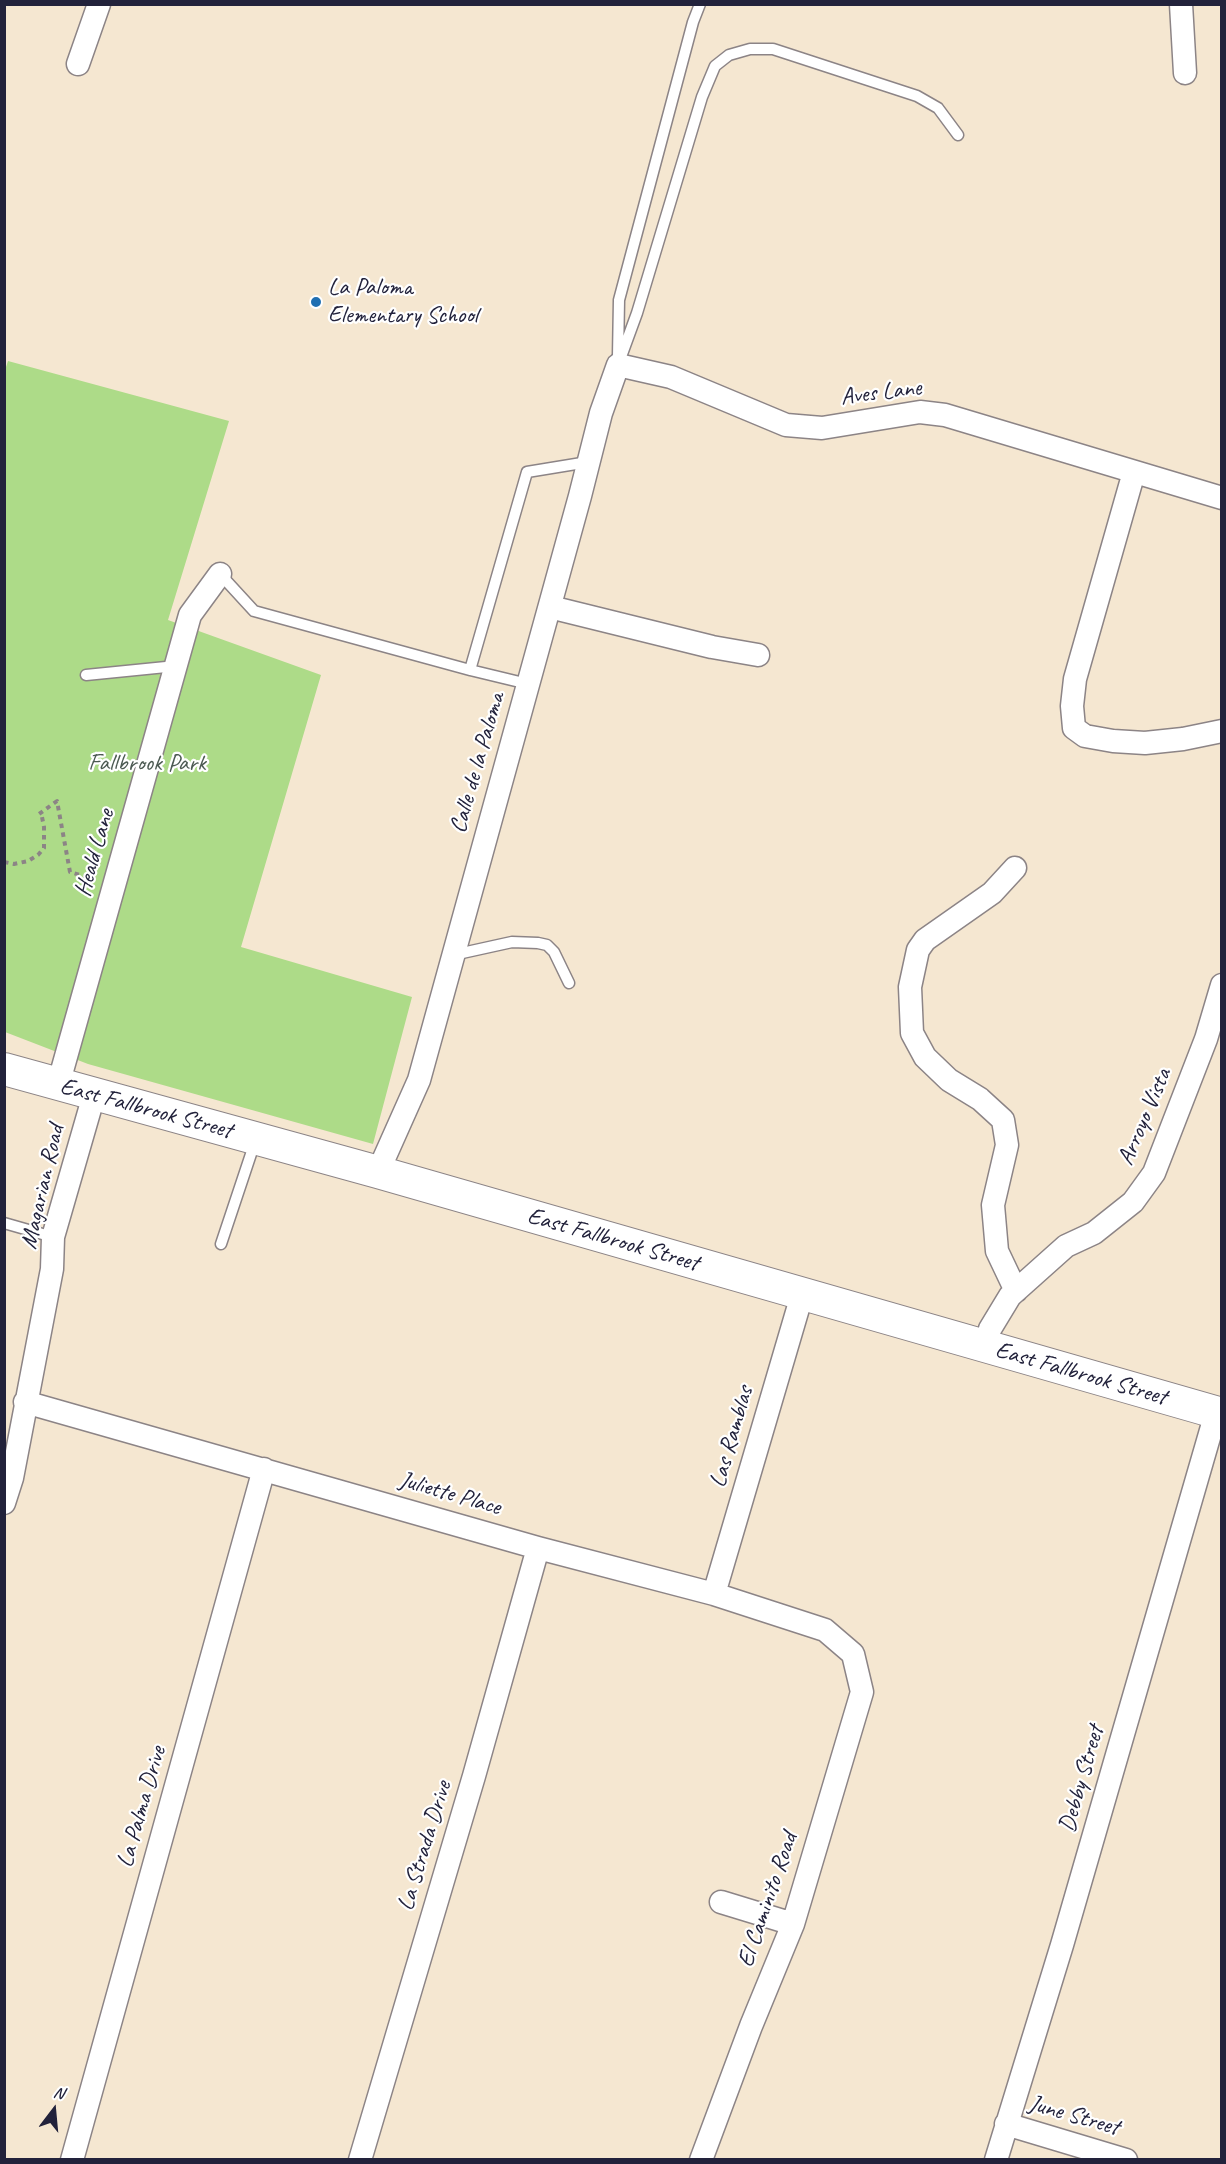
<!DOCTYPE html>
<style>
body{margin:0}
#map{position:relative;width:1226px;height:2164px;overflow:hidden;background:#f5e7d1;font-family:Caveat,sans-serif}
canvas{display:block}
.frame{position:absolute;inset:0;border:6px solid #22223b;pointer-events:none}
.north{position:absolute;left:24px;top:2080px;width:60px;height:60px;-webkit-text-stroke:4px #fff;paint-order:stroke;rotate:16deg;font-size:16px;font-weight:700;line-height:24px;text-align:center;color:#22223b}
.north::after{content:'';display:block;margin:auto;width:21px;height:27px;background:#22223b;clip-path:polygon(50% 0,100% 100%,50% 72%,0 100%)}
</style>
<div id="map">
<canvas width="1226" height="2164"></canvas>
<div class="frame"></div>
<div class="north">N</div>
</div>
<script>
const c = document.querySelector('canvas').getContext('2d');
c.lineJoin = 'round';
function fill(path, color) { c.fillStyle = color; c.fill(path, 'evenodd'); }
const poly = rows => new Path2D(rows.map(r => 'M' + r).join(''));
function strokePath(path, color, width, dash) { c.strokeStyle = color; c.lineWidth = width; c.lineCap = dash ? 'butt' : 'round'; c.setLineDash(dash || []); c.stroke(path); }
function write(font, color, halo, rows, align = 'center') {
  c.font = font + ' Caveat,sans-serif'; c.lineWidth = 4.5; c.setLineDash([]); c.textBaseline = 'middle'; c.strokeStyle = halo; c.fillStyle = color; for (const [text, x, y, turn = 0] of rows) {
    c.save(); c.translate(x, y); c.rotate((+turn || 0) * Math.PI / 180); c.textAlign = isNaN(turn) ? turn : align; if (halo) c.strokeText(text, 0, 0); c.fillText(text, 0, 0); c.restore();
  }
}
fill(poly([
 [8,361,229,421,168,620,321,675,241,947,412,997,373,1144,88,1064,5,1032,4,373]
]), '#addb88');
const lane = poly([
 [618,356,619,300,693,22,700,4],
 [618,365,637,313,702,97,715,66,729,55,750,49,773,49,917,96,938,108,958,135],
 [220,574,254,611,470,670,528,684],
 [470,670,527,472,588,462],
 [86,675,176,666],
 [453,955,512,942,538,943,547,945,554,952,569,983],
 [4,1223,53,1237],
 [221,1244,255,1142]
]);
const street = poly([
 [1181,4,1185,73],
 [78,64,99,4],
 [1134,472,1075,679,1072,706,1074,728,1085,736,1113,741,1145,743,1183,739,1222,731],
 [550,607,712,647,758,655],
 [1015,868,992,893,925,940,918,950,910,987,912,1033,925,1057,949,1080,980,1099,1003,1120,1007,1145,993,1205,997,1251,1016,1291],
 [58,1085,190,615,220,574],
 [378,1172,419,1080,580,496,601,413,618,365,671,377,786,425,822,428,920,412,945,415,1222,498],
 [985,1346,990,1329,1010,1296,1066,1246,1094,1233,1133,1202,1154,1173,1206,1039,1222,985],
 [25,1402,538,1548,714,1594,825,1630,853,1654,862,1692,793,1924,751,2026,701,2160],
 [4,1503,12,1478,52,1269,53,1237,94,1095],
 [714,1594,802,1295],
 [721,1902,793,1924],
 [1006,2124,1126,2160],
 [72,2160,264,1469],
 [360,2160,474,1776,538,1548],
 [996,2160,1062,1945,1216,1413]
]);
const secondary = poly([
 [4,1069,378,1172,1222,1414]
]);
strokePath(lane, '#8c8486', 13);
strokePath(street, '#8c8486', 25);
strokePath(secondary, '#8c8486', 34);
strokePath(poly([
 [4,862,14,864,28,861,38,855,44,848,44,827,42,817,39,814,57,801,70,872,94,879]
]), '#8c8486', 4, [4.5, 4.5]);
strokePath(lane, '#fff', 10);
strokePath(street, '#fff', 22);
strokePath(secondary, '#fff', 32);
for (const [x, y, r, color] of [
 [316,302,6,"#1f6fb2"]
]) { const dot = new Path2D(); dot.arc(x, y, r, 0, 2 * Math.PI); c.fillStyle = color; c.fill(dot); strokePath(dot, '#fff', 2); }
write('24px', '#22223b', '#fff', [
 ["La Paloma",328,288],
 ["Elementary School",328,316]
], 'left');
write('24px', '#22223b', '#fff', [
 ["Aves Lane",881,393,-7],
 ["Calle de la Paloma",478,763,-74],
 ["Heald Lane",95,853,-74],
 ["East Fallbrook Street",146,1109,15],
 ["Arroyo Vista",1145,1117,-67],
 ["Magarian Road",43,1187,-77],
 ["East Fallbrook Street",613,1240,16],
 ["East Fallbrook Street",1081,1374,16],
 ["Las Ramblas",732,1437,-74],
 ["Juliette Place",450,1494,16],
 ["Debby Street",1082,1779,-74],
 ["La Palma Drive",142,1807,-74],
 ["La Strada Drive",425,1846,-73],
 ["El Caminito Road",768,1900,-71],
 ["June Street",1074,2116,16]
]);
write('24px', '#4c5a52', '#fff', [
 ["Fallbrook Park",147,764]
]);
</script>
